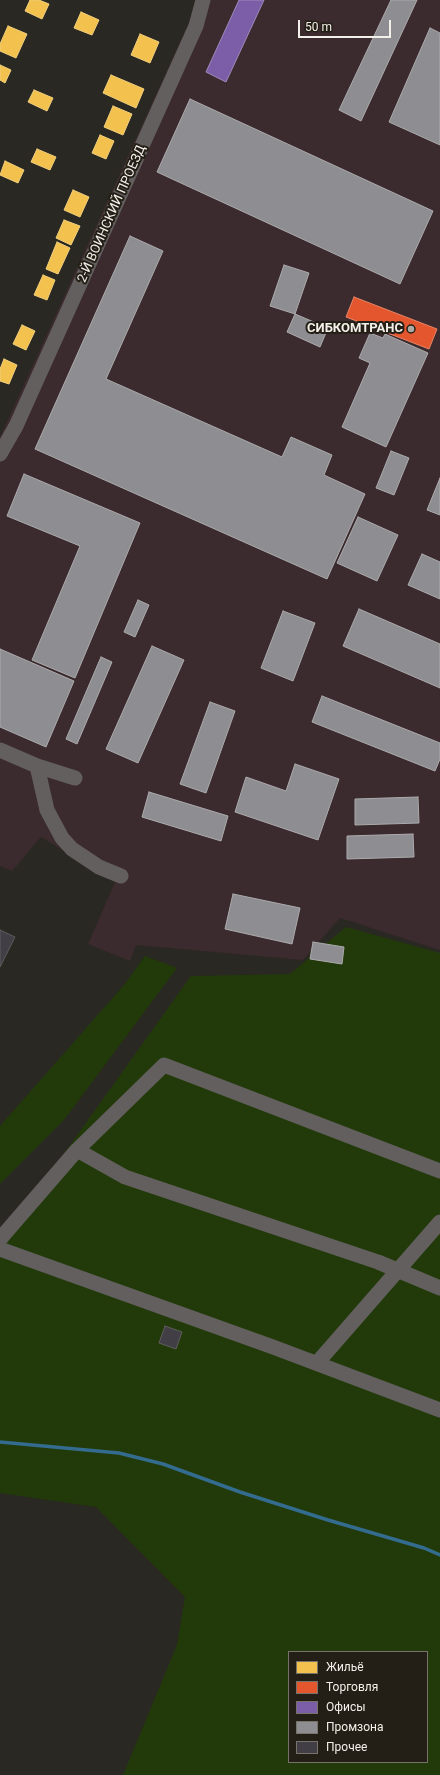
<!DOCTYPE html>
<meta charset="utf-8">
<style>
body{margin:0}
#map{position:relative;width:440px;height:1775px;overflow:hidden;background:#2a2822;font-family:Roboto,sans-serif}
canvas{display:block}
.legend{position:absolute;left:288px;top:1651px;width:140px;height:112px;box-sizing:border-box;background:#241f16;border:1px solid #77736a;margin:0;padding:5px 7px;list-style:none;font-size:12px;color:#f3f0e9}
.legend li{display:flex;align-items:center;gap:8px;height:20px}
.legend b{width:20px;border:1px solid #77736a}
.scale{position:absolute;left:298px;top:20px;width:93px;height:18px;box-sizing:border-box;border:2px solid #f3f0e9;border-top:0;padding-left:5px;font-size:12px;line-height:14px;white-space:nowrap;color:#f3f0e9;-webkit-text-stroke:3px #241f16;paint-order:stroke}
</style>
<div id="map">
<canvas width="440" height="1775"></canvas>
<ul class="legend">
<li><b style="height:11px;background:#f2c14e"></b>Жильё</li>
<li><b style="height:11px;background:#e4572e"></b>Торговля</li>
<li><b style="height:11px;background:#7b5ea7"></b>Офисы</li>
<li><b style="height:11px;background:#8d8d92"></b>Промзона</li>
<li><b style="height:11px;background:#413e45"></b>Прочее</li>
</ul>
<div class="scale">50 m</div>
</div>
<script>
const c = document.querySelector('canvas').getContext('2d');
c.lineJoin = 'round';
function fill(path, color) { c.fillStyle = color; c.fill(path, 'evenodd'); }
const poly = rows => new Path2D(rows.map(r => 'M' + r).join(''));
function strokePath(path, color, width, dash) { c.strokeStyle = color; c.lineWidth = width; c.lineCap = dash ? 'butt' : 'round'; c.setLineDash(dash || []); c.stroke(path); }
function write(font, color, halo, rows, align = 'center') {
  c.font = font + ' Roboto,sans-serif'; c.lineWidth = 4; c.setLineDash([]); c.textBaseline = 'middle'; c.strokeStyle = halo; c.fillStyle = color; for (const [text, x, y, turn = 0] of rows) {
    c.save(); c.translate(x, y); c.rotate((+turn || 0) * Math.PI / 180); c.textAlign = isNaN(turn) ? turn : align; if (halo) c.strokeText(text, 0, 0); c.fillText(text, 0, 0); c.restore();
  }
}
fill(poly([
 [199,0,440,0,440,950,340,918,303,960,136,945,130,961,88,944,115,882,41,837,12,871,0,866,0,437]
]), '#3b2a2e');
fill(poly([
 [346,927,440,953,440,1775,123,1775,177,1645,185,1597,96,1507,0,1493,0,1243,191,976,290,974],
 [289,1652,427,1652,427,1762,289,1762],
 [145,956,177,968,64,1120,0,1184,0,1126,124,985]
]), '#223a0a');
const homes = poly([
 [30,0,39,0,49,4,42,19,25,11,30,0],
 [81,12,99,20,92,35,74,28,81,12],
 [8,26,27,34,16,58,0,51,0,44,8,26],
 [140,34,159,42,150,63,131,55,140,34],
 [0,65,11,70,5,83,0,80,0,65],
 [111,75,144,89,136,108,103,93,111,75],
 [34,90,53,98,47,111,28,102,34,90],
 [113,106,132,114,123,135,104,127,113,106],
 [100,135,114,141,106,159,92,153,100,135],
 [37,149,56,157,50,170,31,162,37,149],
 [5,161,24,170,18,183,0,175,5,161],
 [73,190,89,197,80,217,64,210,73,190],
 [64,220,80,226,71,245,56,238,64,220],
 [57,242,70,248,58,274,46,269,57,242],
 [43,275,55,280,47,300,34,295,43,275],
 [22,325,35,331,26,350,13,344,22,325],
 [4,359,17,365,9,384,0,381,0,369,4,359]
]);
fill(homes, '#f2c14e');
strokePath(homes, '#f2cf7c', 1);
const shops = poly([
 [354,297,437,329,429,349,346,317,354,297]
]);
fill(shops, '#e4572e');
strokePath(shops, '#e88566', 1);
const offices = poly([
 [239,0,264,0,226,82,206,72,239,0]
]);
fill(offices, '#7b5ea7');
strokePath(offices, '#9f8abb', 1);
const industry = poly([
 [391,0,417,0,361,121,339,110,391,0],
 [430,28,440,33,440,145,389,122,430,28],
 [190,99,433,211,400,284,157,172,190,99],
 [130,236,163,251,106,379,282,457,291,437,332,455,324,475,365,494,327,579,35,449,130,236],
 [284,265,309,273,295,314,270,306,284,265],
 [295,314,328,328,320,347,287,332,295,314],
 [370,333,383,338,385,334,428,353,386,447,342,427,370,363,359,358,370,333],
 [391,451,409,458,394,495,376,488,391,451],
 [24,474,140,523,75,678,32,660,80,546,7,516,24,474],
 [440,478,440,515,427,510,440,478],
 [358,517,398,535,377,581,337,563,358,517],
 [422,554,440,562,440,599,408,585,422,554],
 [138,600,149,605,135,637,124,632,138,600],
 [359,609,440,644,440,688,343,646,359,609],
 [283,611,315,623,293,681,261,668,283,611],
 [152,646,184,660,138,763,106,749,152,646],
 [0,649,74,681,46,747,0,727,0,649],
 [101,657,112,662,77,744,66,739,101,657],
 [322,696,440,743,440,759,435,771,312,722,322,696],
 [210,702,235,711,206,793,180,784,210,702],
 [295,764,339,779,318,840,235,812,246,777,286,791,295,764],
 [149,792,228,816,221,841,142,817,149,792],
 [418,797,419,823,355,825,355,799,418,797],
 [413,834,414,857,347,859,347,836,413,834],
 [233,894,300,908,292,944,225,929,233,894],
 [313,942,344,947,342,964,310,959,313,942]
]);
fill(industry, '#8d8d92');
strokePath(industry, '#acabac', 1);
strokePath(poly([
 [0,1442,119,1453,163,1464,240,1492,328,1520,424,1548,440,1555]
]), '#336c8e', 3.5);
const building = poly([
 [0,930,15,937,0,967,0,930],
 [165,1326,182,1332,176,1349,159,1343,165,1326]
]);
fill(building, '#413e45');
strokePath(building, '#5f5d5d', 1);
strokePath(poly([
 [0,454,16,426,196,26,203,0],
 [0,750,37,766,75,778],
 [37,766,47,810,62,838,72,849,99,867,121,876],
 [77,1150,125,1177,378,1262,440,1288],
 [0,1239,77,1150,164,1065,440,1171],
 [0,1249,273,1347,440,1410],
 [317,1363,440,1222]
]), '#625f5e', 15);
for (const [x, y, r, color] of [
 [411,329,4,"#adaaa3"]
]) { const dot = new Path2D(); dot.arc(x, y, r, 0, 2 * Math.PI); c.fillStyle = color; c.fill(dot); strokePath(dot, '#241f16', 1.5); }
write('13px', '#f3f0e9', '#241f16', [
 ["2-Й ВОИНСКИЙ ПРОЕЗД",112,214,-66]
]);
write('bold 13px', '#f3f0e9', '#241f16', [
 ["СИБКОМТРАНС",403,329]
], 'right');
</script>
